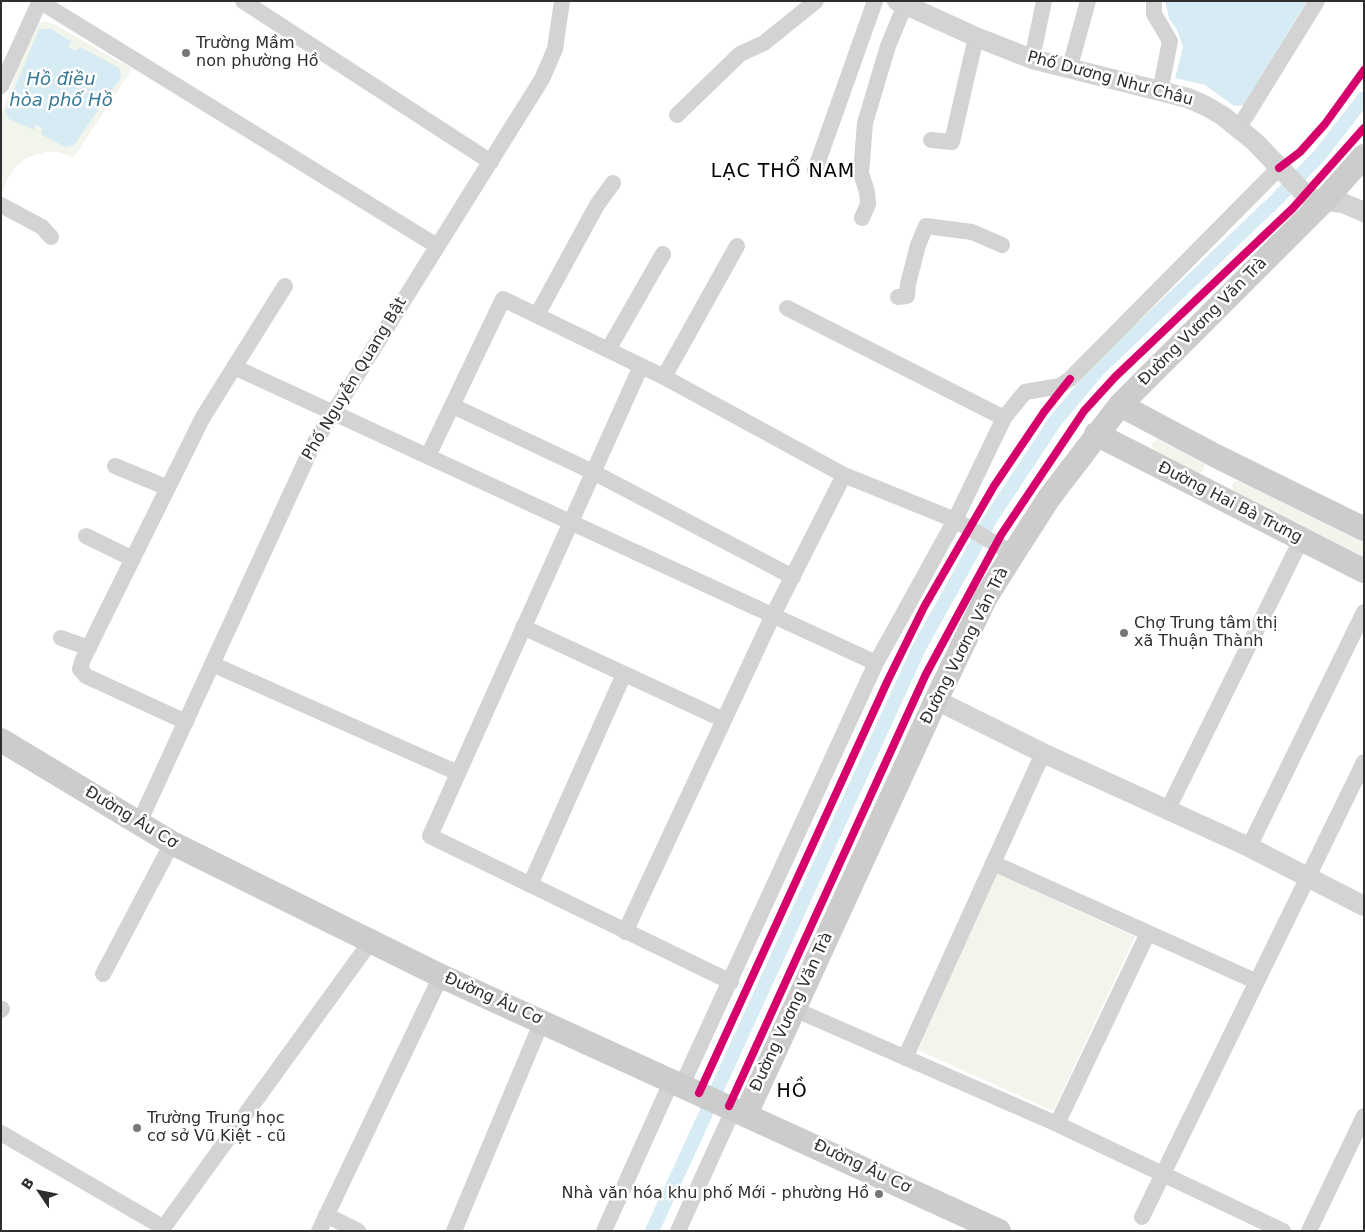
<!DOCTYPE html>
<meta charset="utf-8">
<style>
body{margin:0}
#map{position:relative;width:1365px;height:1232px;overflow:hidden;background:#fff;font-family:"DejaVu Sans",sans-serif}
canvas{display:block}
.frame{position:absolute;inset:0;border:2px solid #2e2e2e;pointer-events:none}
.north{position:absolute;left:15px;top:1167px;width:50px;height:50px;-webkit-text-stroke:4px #fff;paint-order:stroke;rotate:304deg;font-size:14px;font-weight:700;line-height:20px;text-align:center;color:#2e2e2e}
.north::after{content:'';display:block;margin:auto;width:18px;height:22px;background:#2e2e2e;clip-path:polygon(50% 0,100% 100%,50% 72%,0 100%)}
</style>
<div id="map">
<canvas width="1365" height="1232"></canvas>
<div class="frame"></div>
<div class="north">B</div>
</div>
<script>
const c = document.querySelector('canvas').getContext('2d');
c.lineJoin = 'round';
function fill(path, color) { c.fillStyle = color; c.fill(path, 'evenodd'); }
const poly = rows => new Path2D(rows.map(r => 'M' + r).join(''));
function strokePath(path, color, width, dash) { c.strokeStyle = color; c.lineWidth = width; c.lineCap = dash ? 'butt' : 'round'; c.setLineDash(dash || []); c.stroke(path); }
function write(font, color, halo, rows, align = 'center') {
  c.font = font + ' "DejaVu Sans",sans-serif'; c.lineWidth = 5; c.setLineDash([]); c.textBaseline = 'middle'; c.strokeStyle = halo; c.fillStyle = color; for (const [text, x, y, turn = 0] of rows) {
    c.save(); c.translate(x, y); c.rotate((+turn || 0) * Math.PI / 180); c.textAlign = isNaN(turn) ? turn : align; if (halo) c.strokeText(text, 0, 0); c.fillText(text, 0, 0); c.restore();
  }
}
fill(poly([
 [39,22,48,22,56,25,132,69,74,157,57,152,45,152,28,157,16,166,7,180,3,192,1,191,1,116,32,26],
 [1157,439,1199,461,1205,464,1204,470,1199,474,1153,451,1152,443],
 [1235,481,1241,481,1364,542,1364,558,1233,491,1232,486],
 [996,873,1135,937,1053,1111,918,1050]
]), '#f1f5eb');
fill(poly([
 [1165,1,1307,1,1244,105,1234,106,1205,85,1175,78,1183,47,1177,30,1169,18],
 [39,29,51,29,72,42,68,47,76,51,80,47,119,68,121,77,74,145,65,147,41,134,42,128,36,125,34,130,9,119,5,111]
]), '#d6ebf3');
strokePath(poly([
 [652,1231,919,648,991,518,1056,420,1098,370,1275,201,1319,156,1364,98]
]), '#d6ebf3', 14);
strokePath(poly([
 [39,1,437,246],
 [243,1,491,162],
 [1154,1,1154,14,1170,41,1160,92],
 [1032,59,1044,1],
 [1069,70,1088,1],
 [1,86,39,3],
 [677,115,740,54,764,43,816,1],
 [1238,129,1317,1],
 [931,140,952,142,976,37],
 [815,170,875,1],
 [1,205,42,227,51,237],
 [862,218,868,204,867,192,861,173,865,123,888,46,905,5],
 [898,297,907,296,908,284,918,245,926,226,972,232,1002,245],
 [787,308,1004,418],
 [537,315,597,205,613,183],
 [608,350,663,254],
 [641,366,430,836,731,982],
 [234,367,876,663],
 [664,377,737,246],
 [453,406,593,472,793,577],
 [428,456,503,299,664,377,844,475,955,520,1013,554],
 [115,466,168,488],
 [86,536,133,559],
 [523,627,724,720],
 [61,638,89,648],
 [212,664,458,773],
 [186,722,86,676,80,669,83,659,203,417,285,286],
 [1167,811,1301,540],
 [139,823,312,447,542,79,555,49,562,1],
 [1249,847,1364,612],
 [993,863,1255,981],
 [530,885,624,674],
 [625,932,773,615,844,475],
 [103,974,172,843],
 [794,1009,1057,1124,1283,1231],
 [1,1010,2,1009],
 [905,1058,1043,753],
 [682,1085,876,663,955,520,1004,418,1025,392,1060,386,1070,379,1279,168],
 [1057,1124,1148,933],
 [1,1133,164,1228],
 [326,1215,358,1231],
 [1142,1217,1364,762],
 [161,1231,371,941],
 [319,1231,441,976],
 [454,1231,542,1021],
 [604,1231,672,1080],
 [678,1231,734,1108],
 [1309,1231,1364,1116]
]), '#d3d3d3', 16);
strokePath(poly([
 [897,1,976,37,1032,59,1188,98,1206,106,1223,116,1254,141,1306,195,1316,200,1343,203,1364,212],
 [936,700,1043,753,1249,847,1364,906]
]), '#d3d3d3', 20);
strokePath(poly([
 [1120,405,1216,456,1364,529],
 [1096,434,1364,571],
 [1,740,172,843,441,976,999,1231],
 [746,1114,936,700,986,597,1013,554,1049,498,1120,405,1324,201,1364,156]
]), '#ccc', 24);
strokePath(poly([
 [1279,168,1300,152,1325,124,1364,70],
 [699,1093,888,680,924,607,994,486,1044,412,1070,379],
 [729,1106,926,674,1001,535,1084,411,1115,377,1293,208,1364,128]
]), '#d6006c', 8);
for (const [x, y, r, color] of [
 [186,53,5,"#777"],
 [1124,633,5,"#777"],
 [137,1128,5,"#777"],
 [879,1194,5,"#777"]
]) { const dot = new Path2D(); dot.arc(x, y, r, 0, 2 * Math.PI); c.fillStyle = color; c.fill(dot); strokePath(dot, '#fff', 2); }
write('16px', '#2e2e2e', '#fff', [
 ["Trường Mầm",196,44],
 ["non phường Hồ",196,62],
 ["Chợ Trung tâm thị",1134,624],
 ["xã Thuận Thành",1134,642],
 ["Trường Trung học",147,1119],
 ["cơ sở Vũ Kiệt - cũ",147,1137],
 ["Nhà văn hóa khu phố Mới - phường Hồ",869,1194,"right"]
], 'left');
write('16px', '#2e2e2e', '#fff', [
 ["Phố Dương Như Châu",1110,79,15],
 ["Đường Vương Văn Trà",1203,322,-45],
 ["Phố Nguyễn Quang Bật",355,379,-59],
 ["Đường Hai Bà Trưng",1230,503,27],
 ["Đường Vương Văn Trà",965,646,-63],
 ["Đường Âu Cơ",131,818,31],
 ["Đường Âu Cơ",493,999,24],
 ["Đường Vương Văn Trà",792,1012,-65],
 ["Đường Âu Cơ",862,1167,25]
]);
write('italic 18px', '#377a95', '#fff', [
 ["Hồ điều",61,80],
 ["hòa phố Hồ",61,101]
]);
c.letterSpacing = '1px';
write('19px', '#000', '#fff', [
 ["LẠC THỔ NAM",783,172],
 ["HỒ",792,1092]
]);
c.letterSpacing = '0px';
</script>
